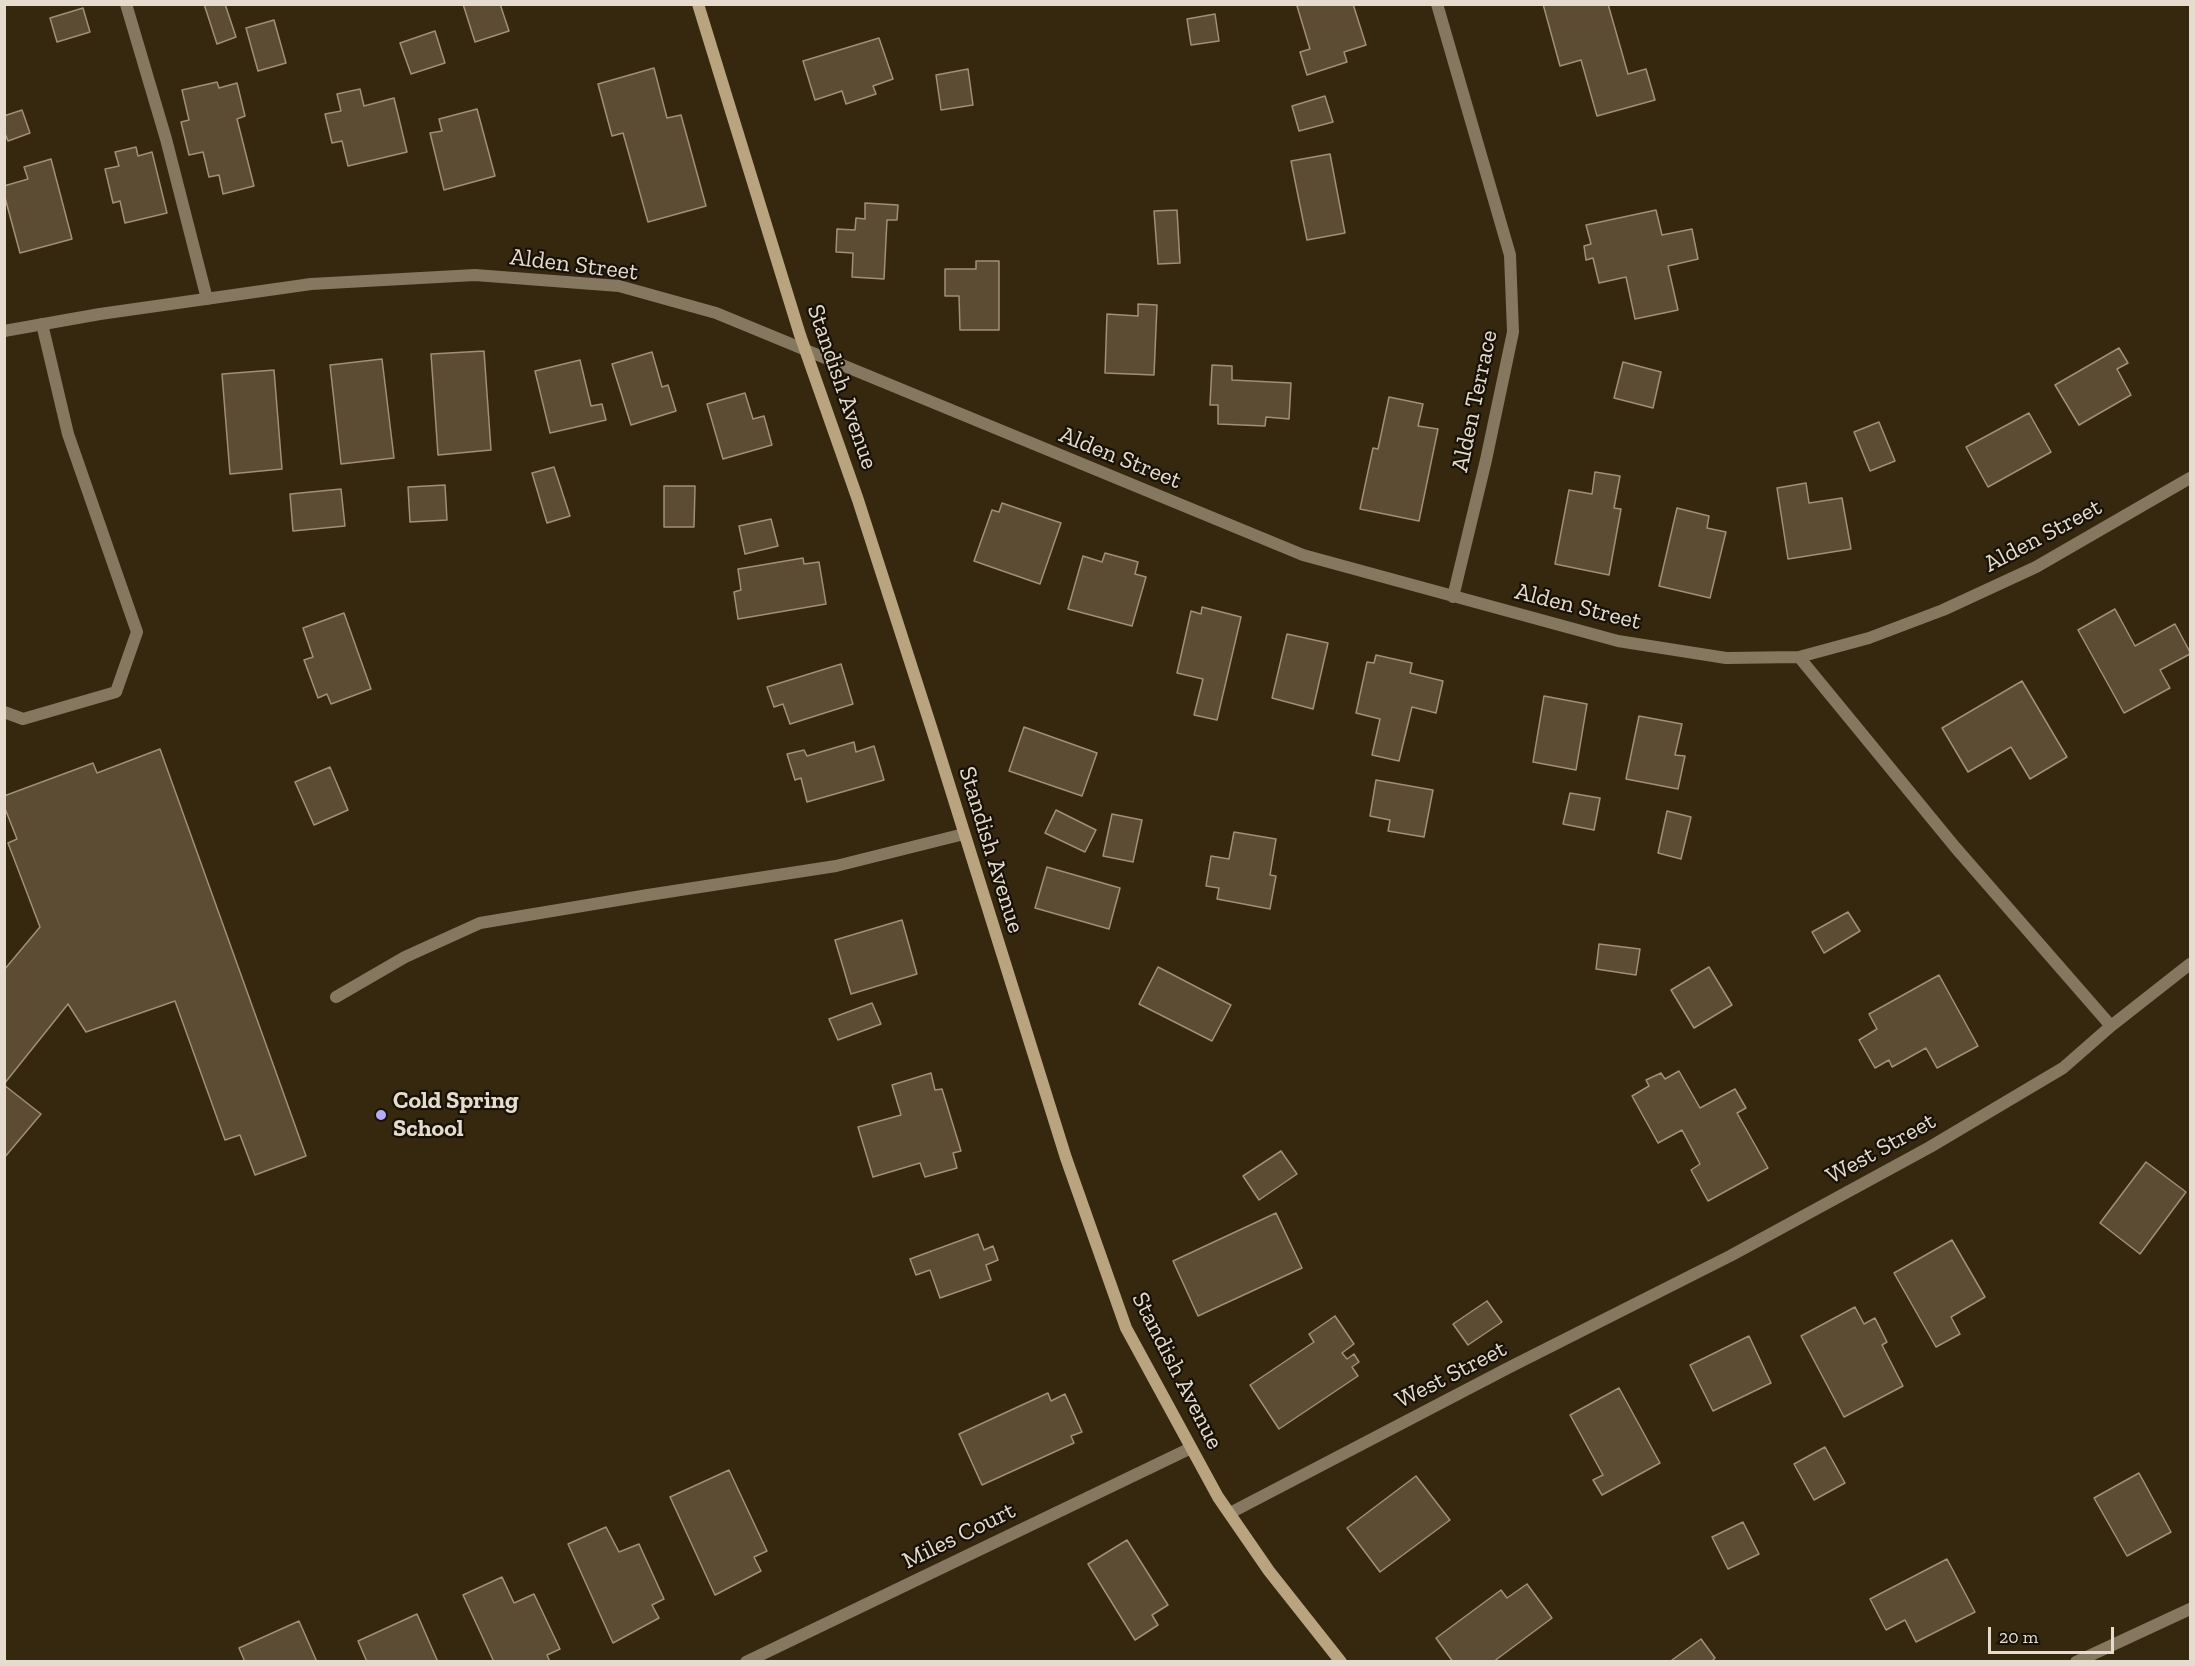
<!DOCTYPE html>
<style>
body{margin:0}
#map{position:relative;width:2195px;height:1666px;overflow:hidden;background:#36270f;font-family:"Zilla Slab",serif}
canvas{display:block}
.frame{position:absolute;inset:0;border:6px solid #e5dcce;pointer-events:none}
.scale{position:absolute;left:1988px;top:1627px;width:126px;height:27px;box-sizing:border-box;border:3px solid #e5dcce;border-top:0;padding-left:8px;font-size:18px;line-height:21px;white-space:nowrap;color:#e5dcce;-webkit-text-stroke:4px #181107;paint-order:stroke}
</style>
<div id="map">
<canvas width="2195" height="1666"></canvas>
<div class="frame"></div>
<div class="scale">20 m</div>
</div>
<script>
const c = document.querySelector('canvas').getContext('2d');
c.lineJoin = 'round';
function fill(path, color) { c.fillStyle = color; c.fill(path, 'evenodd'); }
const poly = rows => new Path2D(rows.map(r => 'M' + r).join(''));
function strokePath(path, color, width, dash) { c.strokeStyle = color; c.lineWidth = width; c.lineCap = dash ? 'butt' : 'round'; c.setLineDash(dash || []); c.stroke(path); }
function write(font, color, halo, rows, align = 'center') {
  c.font = font + ' "Zilla Slab",serif'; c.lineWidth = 4.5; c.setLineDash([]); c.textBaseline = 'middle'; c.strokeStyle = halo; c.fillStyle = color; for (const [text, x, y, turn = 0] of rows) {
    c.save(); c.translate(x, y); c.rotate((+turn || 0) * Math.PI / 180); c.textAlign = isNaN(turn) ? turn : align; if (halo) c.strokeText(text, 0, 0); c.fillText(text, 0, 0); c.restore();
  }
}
const building = poly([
 [204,4,225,4,236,37,217,44,204,4],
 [463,4,500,4,509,31,475,42,463,4],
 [1303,4,1353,4,1366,45,1344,52,1347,62,1307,75,1300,52,1310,49,1297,6,1303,4],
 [1543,4,1608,4,1628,74,1646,69,1655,100,1597,116,1581,60,1560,66,1543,4],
 [83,8,90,32,57,42,50,18,83,8],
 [1215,14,1219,41,1191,45,1187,19,1215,14],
 [274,20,286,63,258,71,246,28,274,20],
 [435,31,445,63,411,74,400,43,435,31],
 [879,38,893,79,873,86,876,94,846,104,842,91,815,100,803,61,879,38],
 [654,68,667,118,681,115,706,206,648,222,623,133,612,136,598,84,654,68],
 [968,69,973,105,941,110,936,75,968,69],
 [217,82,219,88,237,83,245,116,237,119,254,186,223,194,219,175,209,177,203,152,189,155,181,122,189,120,182,90,217,82],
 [360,89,364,106,394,98,407,152,348,166,342,141,332,143,325,114,341,111,337,94,360,89],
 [1325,96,1333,122,1299,131,1292,106,1325,96],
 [477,109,495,176,444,190,430,133,442,131,439,119,477,109],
 [22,110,30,133,8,141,4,131,4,116,22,110],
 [136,147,138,156,152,152,167,213,125,223,120,201,113,203,105,169,119,166,115,152,136,147],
 [1330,154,1345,233,1307,240,1291,161,1330,154],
 [51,159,72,239,20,253,4,194,4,186,28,179,24,167,51,159],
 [865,203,898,205,897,220,887,220,884,279,852,277,853,253,836,252,837,229,855,230,856,218,865,219,865,203],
 [1177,210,1180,263,1158,264,1154,211,1177,210],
 [1656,210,1662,235,1692,229,1698,259,1668,266,1678,310,1635,319,1626,277,1599,283,1593,258,1586,260,1584,246,1591,244,1586,225,1656,210],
 [976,261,999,261,999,330,960,330,959,296,945,296,945,269,976,269,976,261],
 [1138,304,1157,305,1154,375,1105,373,1107,314,1138,316,1138,304],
 [2119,348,2128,363,2117,369,2131,395,2079,425,2055,385,2119,348],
 [484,351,491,450,438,455,431,354,484,351],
 [652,352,662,387,668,385,676,411,631,425,612,364,652,352],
 [382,359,394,458,341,464,330,365,382,359],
 [580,360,591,406,602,404,606,420,550,433,535,371,580,360],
 [1623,362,1661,372,1653,408,1614,398,1623,362],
 [1212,365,1232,366,1232,380,1291,383,1289,419,1266,417,1265,426,1218,424,1218,405,1210,405,1212,365],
 [274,370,282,469,230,474,222,374,274,370],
 [745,393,753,419,764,416,772,445,723,459,707,404,745,393],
 [1389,397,1423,404,1418,426,1438,429,1419,521,1360,509,1373,448,1378,449,1389,397],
 [2029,413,2051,452,1988,487,1966,447,2029,413],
 [1879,422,1895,461,1870,471,1854,432,1879,422],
 [554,467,570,516,547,523,532,473,554,467],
 [1595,472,1620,476,1614,508,1621,509,1609,575,1555,564,1569,490,1592,494,1595,472],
 [1806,483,1809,503,1842,498,1851,549,1788,559,1777,488,1806,483],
 [445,485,447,520,410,522,408,487,445,485],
 [664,486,695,486,694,527,664,527,664,486],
 [341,489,345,526,293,531,290,494,341,489],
 [1002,503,1061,523,1040,584,974,561,992,510,999,512,1002,503],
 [1677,508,1709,516,1707,528,1726,532,1710,598,1659,586,1677,508],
 [771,519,778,546,745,554,739,526,771,519],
 [1105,553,1138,562,1135,574,1146,577,1132,626,1068,609,1083,556,1102,562,1105,553],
 [803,558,804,564,819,562,826,604,738,619,734,592,741,590,738,569,803,558],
 [1202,607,1241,617,1217,720,1194,715,1203,679,1177,673,1191,611,1201,614,1202,607],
 [2115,609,2135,646,2175,624,2190,652,2190,654,2160,670,2170,688,2124,713,2078,630,2115,609],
 [344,613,371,689,331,704,327,694,318,698,304,660,313,657,303,628,344,613],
 [1287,634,1328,643,1313,709,1272,698,1287,634],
 [1376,655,1412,663,1410,673,1443,681,1436,713,1412,707,1399,761,1372,755,1380,719,1356,713,1367,662,1374,663,1376,655],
 [841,664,853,704,790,724,783,704,774,707,767,687,841,664],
 [2022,681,2067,757,2030,779,2011,747,1968,772,1942,728,2022,681],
 [1544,696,1587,704,1576,770,1533,762,1544,696],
 [1639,716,1682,724,1675,755,1685,756,1678,789,1626,779,1639,716],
 [1024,727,1097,753,1082,796,1009,771,1024,727],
 [854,742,856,752,874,746,884,780,807,802,801,778,795,780,787,754,804,750,807,756,854,742],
 [160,749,306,1156,255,1175,240,1135,225,1140,175,1001,86,1032,68,1004,4,1084,4,970,40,927,8,843,17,839,4,806,4,796,93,763,97,773,160,749],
 [330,767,348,810,314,825,295,782,330,767],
 [1376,780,1433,790,1424,837,1388,831,1390,820,1370,816,1376,780],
 [1570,793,1600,798,1594,830,1563,824,1570,793],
 [1056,810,1096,830,1085,852,1045,833,1056,810],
 [1667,811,1691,817,1681,859,1658,853,1667,811],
 [1112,814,1142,820,1133,862,1103,856,1112,814],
 [1234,832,1276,839,1270,875,1276,876,1270,909,1217,899,1219,888,1206,886,1211,856,1229,859,1234,832],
 [1047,867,1120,888,1109,929,1035,908,1047,867],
 [1848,912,1860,931,1824,953,1812,932,1848,912],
 [902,920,917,974,851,994,835,940,902,920],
 [1599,944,1640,949,1636,975,1596,969,1599,944],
 [1158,967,1231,1005,1212,1041,1139,1004,1158,967],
 [1709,967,1732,1005,1694,1028,1671,990,1709,967],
 [1939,975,1978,1046,1937,1068,1926,1048,1892,1067,1889,1060,1875,1068,1859,1040,1877,1029,1869,1014,1939,975],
 [872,1003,881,1024,838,1040,829,1019,872,1003],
 [1679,1071,1700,1108,1735,1089,1746,1108,1737,1113,1768,1168,1708,1201,1691,1170,1700,1164,1682,1130,1658,1143,1632,1096,1649,1086,1646,1080,1661,1073,1665,1079,1679,1071],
 [931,1073,935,1090,942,1089,961,1151,953,1153,957,1168,925,1177,920,1163,873,1177,858,1127,901,1115,892,1085,931,1073],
 [4,1085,41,1114,4,1158,4,1085],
 [1281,1151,1297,1174,1259,1200,1243,1176,1281,1151],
 [2146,1162,2186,1192,2140,1254,2100,1223,2146,1162],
 [1276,1213,1302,1268,1198,1316,1173,1261,1276,1213],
 [978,1234,984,1250,993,1246,998,1260,986,1265,991,1280,940,1298,930,1270,916,1275,910,1259,978,1234],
 [1952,1240,1985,1297,1951,1317,1960,1334,1936,1347,1894,1273,1952,1240],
 [1487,1301,1502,1322,1468,1345,1453,1324,1487,1301],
 [1855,1307,1864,1324,1875,1318,1887,1342,1882,1345,1903,1386,1844,1417,1801,1336,1855,1307],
 [1335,1316,1354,1344,1342,1353,1347,1359,1354,1354,1359,1362,1352,1367,1358,1376,1279,1429,1250,1385,1314,1342,1309,1334,1335,1316],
 [1749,1336,1771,1383,1713,1411,1690,1365,1749,1336],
 [1619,1388,1660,1463,1602,1495,1593,1480,1603,1475,1570,1415,1619,1388],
 [1048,1393,1051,1401,1065,1394,1082,1432,1071,1436,1074,1443,982,1485,959,1434,1048,1393],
 [1825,1447,1845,1483,1814,1500,1794,1464,1825,1447],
 [729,1470,767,1551,754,1557,761,1571,715,1595,670,1497,729,1470],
 [2139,1473,2171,1532,2127,1556,2094,1498,2139,1473],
 [1416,1476,1450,1520,1380,1572,1347,1528,1416,1476],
 [1743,1522,1759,1554,1728,1569,1712,1537,1743,1522],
 [606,1527,619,1552,639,1544,664,1599,652,1605,659,1618,613,1643,568,1544,606,1527],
 [1127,1540,1168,1605,1152,1615,1158,1625,1135,1640,1088,1564,1127,1540],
 [1947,1559,1975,1612,1916,1642,1905,1620,1886,1630,1870,1599,1947,1559],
 [502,1577,514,1603,534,1594,560,1649,547,1655,550,1662,494,1662,463,1595,502,1577],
 [1527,1584,1552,1618,1493,1662,1453,1662,1436,1638,1501,1590,1507,1598,1527,1584],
 [417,1614,438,1662,367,1662,358,1641,417,1614],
 [299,1621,317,1662,245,1662,239,1648,299,1621],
 [1701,1639,1715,1658,1711,1662,1673,1662,1672,1660,1701,1639]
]);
fill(building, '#5c4c33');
strokePath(building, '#a19075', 1.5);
strokePath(poly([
 [126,4,166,139,207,299],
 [4,712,23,719,116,692,137,632,68,434,42,324],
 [336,997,405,957,480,923,648,895,836,866,964,834]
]), '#867761', 12);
strokePath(poly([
 [1437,4,1510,255,1513,332,1486,460,1453,597],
 [4,331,100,314,311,284,475,275,619,286,716,313,1303,555,1618,641,1726,658,1799,657,1869,638,1943,610,2036,567,2190,478],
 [2111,1026,2190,964],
 [1230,1513,1510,1367,1730,1256,1930,1147,2063,1068,2111,1026,1955,847,1799,657],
 [746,1662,1191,1448],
 [2076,1662,2190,1609]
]), '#867761', 12);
strokePath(poly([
 [698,4,800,335,858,500,933,733,1066,1158,1126,1328,1218,1497,1269,1571,1341,1662]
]), '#baa37f', 12);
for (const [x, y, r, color] of [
 [381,1115,6,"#b4acf9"]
]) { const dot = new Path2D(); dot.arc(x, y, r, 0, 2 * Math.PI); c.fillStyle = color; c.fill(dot); strokePath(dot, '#181107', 2); }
write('24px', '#e5dcce', '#181107', [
 ["Alden Street",574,265,7],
 ["Standish Avenue",842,387,71],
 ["Alden Terrace",1475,401,-78],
 ["Alden Street",1120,458,22],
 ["Alden Street",2043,536,-28],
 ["Alden Street",1578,607,14],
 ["Standish Avenue",991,850,73],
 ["West Street",1881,1149,-29],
 ["Standish Avenue",1177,1371,63],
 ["West Street",1451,1375,-27],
 ["Miles Court",959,1536,-26]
]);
write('bold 24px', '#e5dcce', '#181107', [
 ["Cold Spring",393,1101],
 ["School",393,1129]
], 'left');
</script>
